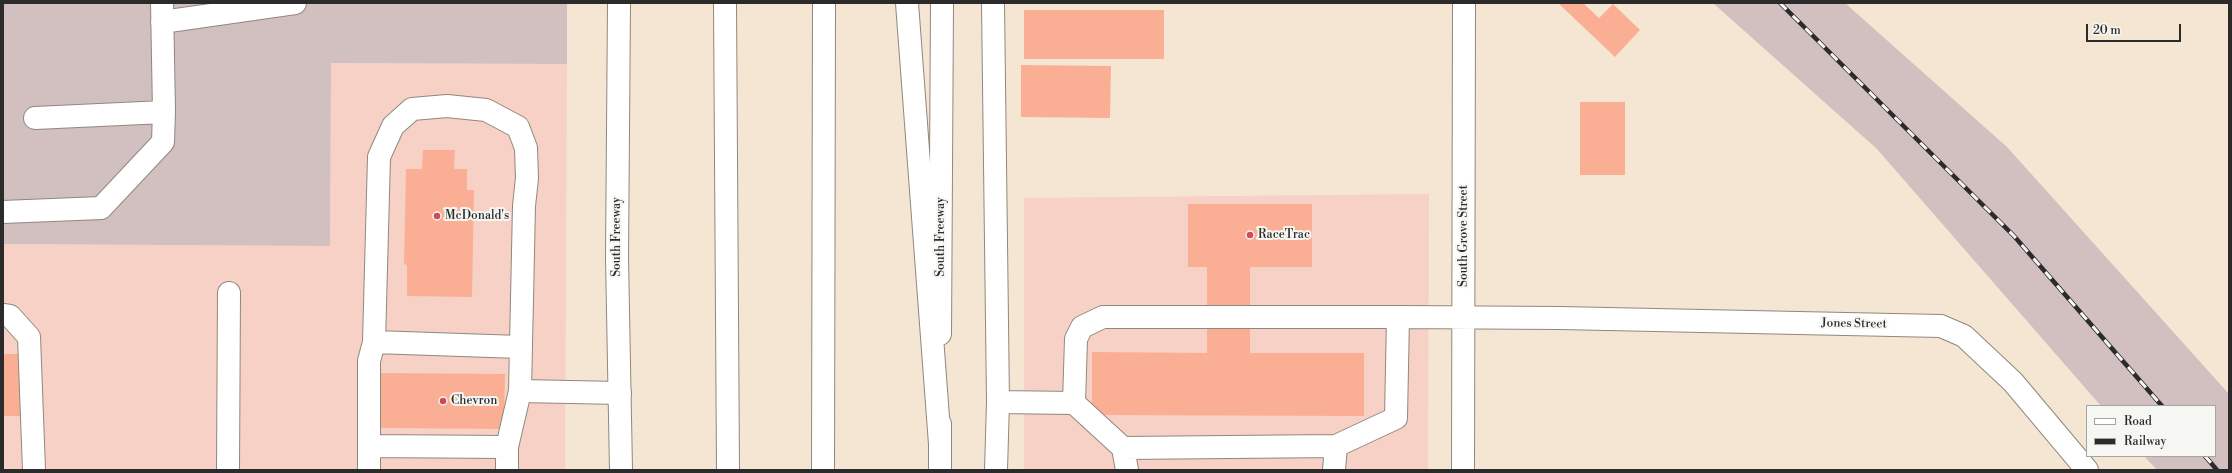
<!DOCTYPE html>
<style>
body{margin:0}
#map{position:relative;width:2232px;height:473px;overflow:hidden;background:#f4e6d2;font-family:"Libre Bodoni",serif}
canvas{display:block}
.frame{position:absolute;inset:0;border:4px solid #2b2b2b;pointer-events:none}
.legend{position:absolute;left:2086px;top:405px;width:130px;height:52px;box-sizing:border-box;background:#f6f6f2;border:1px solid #a5a5a2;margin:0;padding:5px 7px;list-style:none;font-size:12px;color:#2b2b2b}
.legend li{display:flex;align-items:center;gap:8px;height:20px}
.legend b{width:20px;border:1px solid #a5a5a2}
.scale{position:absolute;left:2086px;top:24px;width:95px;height:18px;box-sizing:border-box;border:2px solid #2b2b2b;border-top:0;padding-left:5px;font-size:12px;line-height:14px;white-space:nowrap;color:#2b2b2b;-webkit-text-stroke:3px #f6f6f2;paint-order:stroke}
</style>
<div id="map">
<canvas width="2232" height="473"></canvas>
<div class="frame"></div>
<ul class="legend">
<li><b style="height:5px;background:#fff"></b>Road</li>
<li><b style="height:5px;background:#2b2b2b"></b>Railway</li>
</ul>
<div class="scale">20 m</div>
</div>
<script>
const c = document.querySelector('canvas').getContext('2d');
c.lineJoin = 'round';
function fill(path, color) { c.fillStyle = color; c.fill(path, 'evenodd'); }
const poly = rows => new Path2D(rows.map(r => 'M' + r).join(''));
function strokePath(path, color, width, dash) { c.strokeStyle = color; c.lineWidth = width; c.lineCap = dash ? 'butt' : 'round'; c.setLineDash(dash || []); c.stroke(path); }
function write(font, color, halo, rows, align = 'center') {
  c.font = font + ' "Libre Bodoni",serif'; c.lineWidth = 4; c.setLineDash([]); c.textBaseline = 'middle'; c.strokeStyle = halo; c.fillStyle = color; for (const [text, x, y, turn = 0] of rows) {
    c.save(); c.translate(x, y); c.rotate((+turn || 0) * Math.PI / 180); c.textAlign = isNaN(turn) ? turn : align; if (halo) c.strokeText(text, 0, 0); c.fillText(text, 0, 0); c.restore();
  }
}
fill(poly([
 [331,63,567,64,565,470,3,470,3,244,330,246],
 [1429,194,1428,470,1024,470,1024,198]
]), '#f7d1c6');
fill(poly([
 [3,3,567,3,567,64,331,63,330,246,3,244],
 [1713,3,1845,3,2007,147,2229,394,2229,470,2157,470,2144,456,2215,456,2215,406,2101,406,1877,149]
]), '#d2bfbf');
fill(poly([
 [1558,3,1583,3,1599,18,1613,4,1640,30,1615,57],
 [1024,10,1164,10,1164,59,1024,59],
 [1021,65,1111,66,1110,118,1021,117],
 [1580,102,1625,102,1625,175,1580,175],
 [423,150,455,150,454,169,467,169,467,190,474,190,472,297,407,296,407,265,404,264,406,169,422,169],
 [1188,204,1312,204,1312,267,1250,267,1250,353,1364,353,1364,416,1092,415,1092,352,1207,353,1207,267,1188,267],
 [3,354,23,354,22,416,3,416],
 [381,373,505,374,504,429,381,428]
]), '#faaf94');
const minor = poly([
 [162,3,164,112],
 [993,3,998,402,996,470],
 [162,22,295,3],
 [3,212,101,208,163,142,164,112,35,118],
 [3,315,10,316,29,337,34,470],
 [374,342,520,347],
 [520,391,620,393],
 [998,402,1074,403,1123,448],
 [1074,403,1076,339,1082,327,1103,317,1398,317],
 [369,446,507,447],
 [1336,446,1396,418,1398,317,1560,318,1941,326,1964,336,2013,382,2087,470],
 [228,470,229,293],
 [369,470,369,361,374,342,379,157,393,126,412,109,447,106,486,110,518,127,526,148,527,178,524,206,520,391,507,447,507,470],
 [1127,470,1123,448,1336,446,1334,470],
 [1463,470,1464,3]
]);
const major = poly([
 [619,3,617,258,621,470],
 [940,334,942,3],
 [940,470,940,424]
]);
const highway = poly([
 [725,3,728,470],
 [907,3,940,444],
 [823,470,824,3]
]);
strokePath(minor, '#90887e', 24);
strokePath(major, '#90887e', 24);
strokePath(highway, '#90887e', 24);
strokePath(minor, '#fff', 22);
strokePath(major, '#fff', 22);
strokePath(highway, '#fff', 22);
const rail = poly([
 [1780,3,2014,236,2162,406],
 [2205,456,2217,470]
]);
strokePath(rail, '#2b2b2b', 4.5);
strokePath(rail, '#f6f6f2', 3, [9]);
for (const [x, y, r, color] of [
 [437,216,4,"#d1495b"],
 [1250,235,4,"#d1495b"],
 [443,401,4,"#d1495b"]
]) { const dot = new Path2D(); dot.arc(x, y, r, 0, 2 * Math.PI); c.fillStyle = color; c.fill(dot); strokePath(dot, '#f6f6f2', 1.5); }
write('12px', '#2b2b2b', '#f6f6f2', [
 ["McDonald's",445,216],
 ["RaceTrac",1258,235],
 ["Chevron",451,401]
], 'left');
write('12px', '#2b2b2b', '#f6f6f2', [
 ["South Grove Street",1464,236,-90],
 ["South Freeway",617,237,-90],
 ["South Freeway",941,237,-90],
 ["Jones Street",1854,324,1]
]);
</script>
